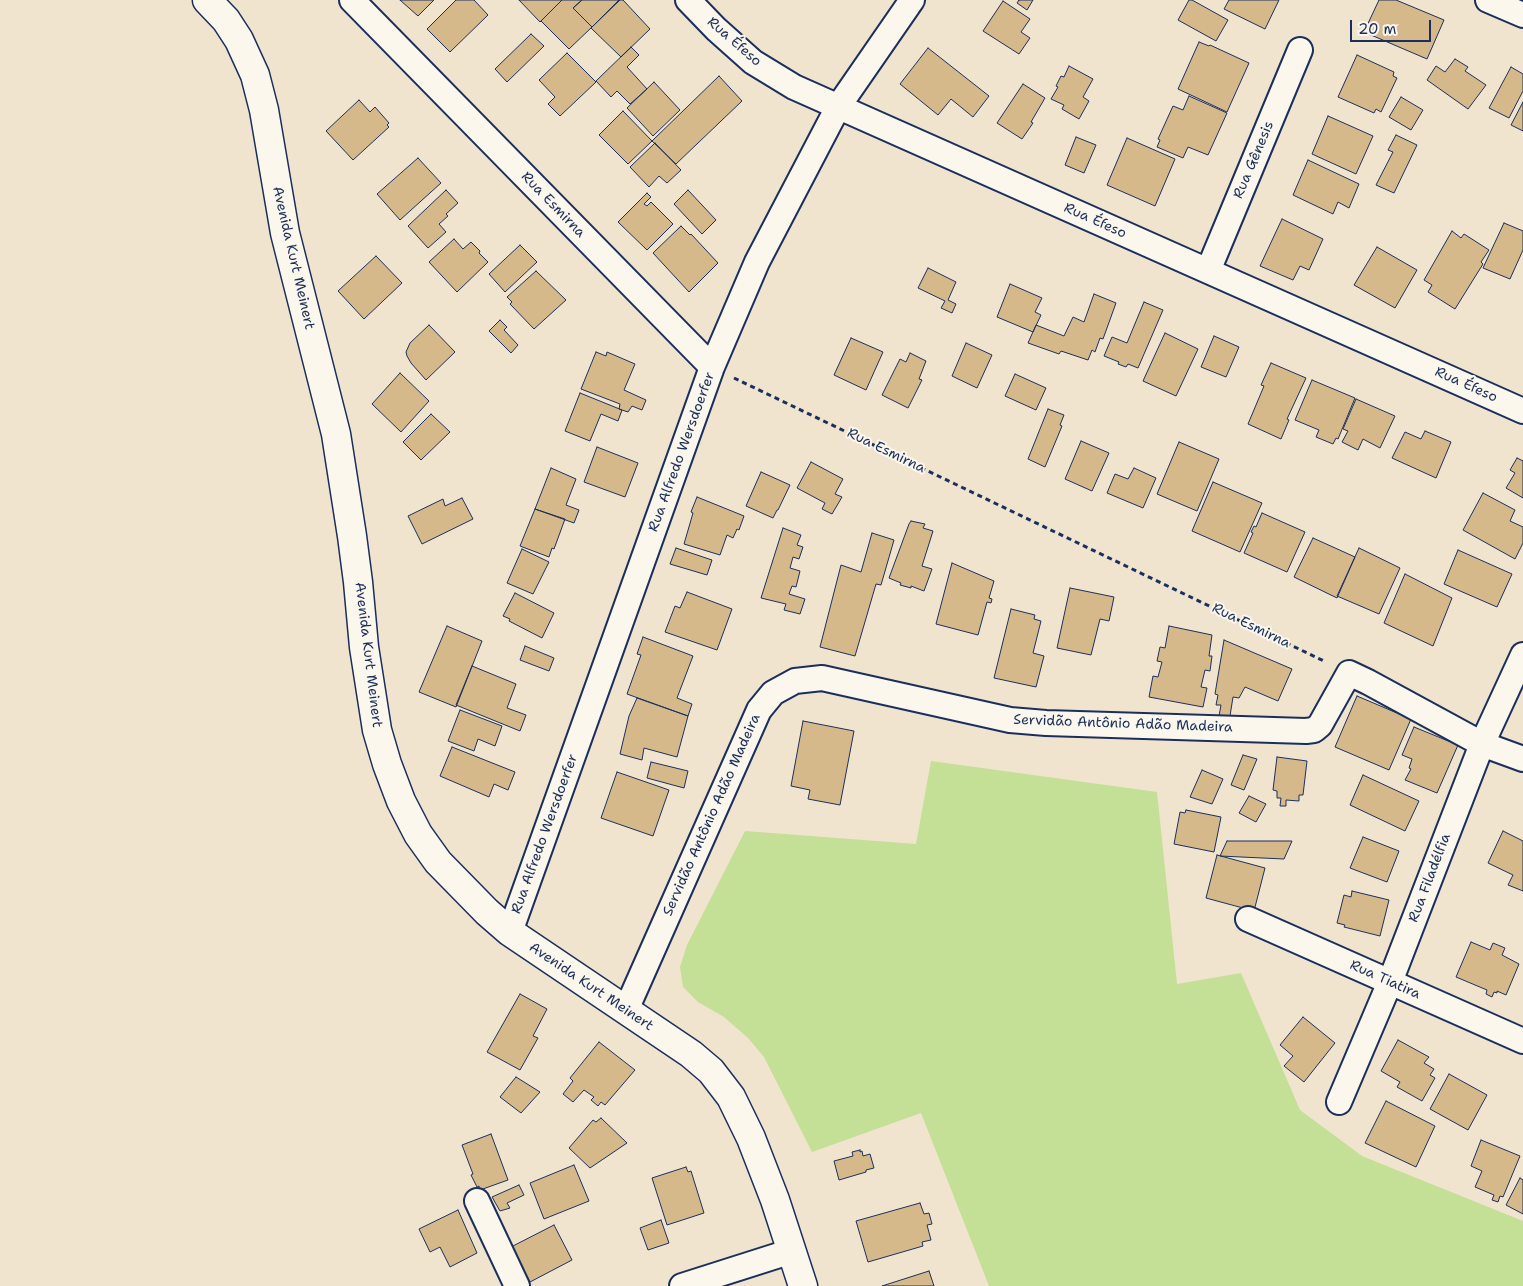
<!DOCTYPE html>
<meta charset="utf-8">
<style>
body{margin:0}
#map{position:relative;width:1523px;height:1286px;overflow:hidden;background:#f0e4cf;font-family:"Shantell Sans",sans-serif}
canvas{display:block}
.scale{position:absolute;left:1350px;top:20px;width:81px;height:22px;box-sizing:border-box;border:2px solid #1b2f5e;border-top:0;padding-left:6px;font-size:15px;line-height:18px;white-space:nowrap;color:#1b2f5e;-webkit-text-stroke:4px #fbf7ec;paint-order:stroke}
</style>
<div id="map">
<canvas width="1523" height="1286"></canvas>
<div class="scale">20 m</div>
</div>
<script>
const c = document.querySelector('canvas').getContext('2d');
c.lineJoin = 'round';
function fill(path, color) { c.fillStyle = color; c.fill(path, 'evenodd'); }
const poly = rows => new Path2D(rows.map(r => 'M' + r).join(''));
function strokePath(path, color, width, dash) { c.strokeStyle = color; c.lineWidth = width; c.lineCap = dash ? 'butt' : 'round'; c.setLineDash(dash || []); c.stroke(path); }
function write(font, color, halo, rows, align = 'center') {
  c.font = font + ' "Shantell Sans",sans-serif'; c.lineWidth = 4; c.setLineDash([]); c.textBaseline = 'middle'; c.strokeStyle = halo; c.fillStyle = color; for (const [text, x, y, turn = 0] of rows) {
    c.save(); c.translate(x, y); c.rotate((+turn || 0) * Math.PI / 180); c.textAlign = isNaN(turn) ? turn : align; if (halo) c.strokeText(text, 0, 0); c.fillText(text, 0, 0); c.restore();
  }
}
fill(poly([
 [931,761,1157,792,1177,984,1241,973,1300,1110,1362,1156,1523,1221,1523,1286,989,1286,921,1113,812,1152,764,1057,748,1038,724,1017,698,1002,683,987,680,967,687,945,745,831,916,844]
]), '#c4df96');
const building = poly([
 [400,0,434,0,418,16,400,0],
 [456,0,474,0,488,15,450,52,427,29,456,0],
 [519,0,562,0,540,22,519,0],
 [562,0,582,0,573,8,592,27,569,49,541,21,562,0],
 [582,0,619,0,592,27,573,8,582,0],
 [620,0,623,0,650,29,621,57,591,28,620,0],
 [1019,0,1018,0,1033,0,1027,10,1017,3,1019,0],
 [1189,0,1192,0,1228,20,1216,41,1178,20,1189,0],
 [1229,0,1279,0,1265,29,1224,9,1229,0],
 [1379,0,1396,0,1444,20,1427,59,1364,32,1379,0],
 [1003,1,1030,19,1021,32,1030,38,1019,54,983,31,1003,1],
 [531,34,544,46,507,82,495,69,531,34],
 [1199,42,1209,46,1210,45,1249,63,1227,112,1178,89,1199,42],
 [631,47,639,55,627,67,647,89,630,104,617,91,611,97,596,81,631,47],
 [928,48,989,96,973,117,951,99,938,115,900,84,928,48],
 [567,53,596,82,560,116,548,104,555,97,539,80,567,53],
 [1357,55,1394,72,1393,76,1397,78,1381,112,1376,109,1374,113,1338,97,1357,55],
 [1455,59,1468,67,1465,71,1486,85,1468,109,1427,80,1436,66,1445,72,1455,59],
 [1069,66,1093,79,1083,97,1089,101,1079,119,1062,109,1064,105,1051,99,1058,87,1056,86,1061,76,1064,77,1069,66],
 [1511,67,1523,74,1523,91,1509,118,1489,108,1511,67],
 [719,76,742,101,676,164,652,141,719,76],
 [654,82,680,110,653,136,627,108,654,82],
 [1023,84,1045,98,1031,122,1033,123,1022,139,997,123,1023,84],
 [1189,96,1227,113,1208,155,1188,147,1183,158,1157,147,1160,140,1158,139,1173,106,1183,110,1189,96],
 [1401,97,1423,110,1411,130,1389,117,1401,97],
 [359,100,370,112,375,107,389,123,387,125,389,127,353,160,326,131,359,100],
 [1523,102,1523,131,1511,125,1523,102],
 [623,111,652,141,628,164,599,135,623,111],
 [1328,116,1373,136,1356,174,1312,154,1328,116],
 [1396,135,1417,145,1394,193,1376,185,1393,152,1388,150,1396,135],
 [1076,137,1096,145,1084,173,1065,165,1076,137],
 [1127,138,1175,159,1155,206,1107,185,1127,138],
 [655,143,681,170,667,183,659,176,649,187,630,167,655,143],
 [418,158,441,183,400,220,377,194,418,158],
 [1308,160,1359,184,1349,208,1338,202,1333,214,1293,195,1308,160],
 [446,190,458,203,446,214,448,216,439,224,446,232,428,248,408,226,446,190],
 [688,190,716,220,702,234,674,204,688,190],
 [647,193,651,197,644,204,647,206,651,202,673,224,647,250,618,222,647,193],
 [1282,219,1323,239,1309,270,1300,266,1293,280,1260,266,1282,219],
 [1504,223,1523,231,1523,250,1510,279,1483,268,1504,223],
 [681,226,690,235,691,234,718,263,689,292,653,253,681,226],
 [1452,231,1461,238,1464,234,1489,250,1481,262,1483,264,1455,309,1428,292,1432,285,1424,280,1452,231],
 [454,239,463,249,471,242,480,251,479,253,488,262,457,292,429,262,454,239],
 [520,245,537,262,505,292,489,274,520,245],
 [1377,247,1417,270,1395,308,1354,285,1377,247],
 [376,256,402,283,364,319,338,291,376,256],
 [928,268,956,282,948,300,956,304,952,313,941,308,945,301,918,288,928,268],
 [536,271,566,300,534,329,510,304,512,302,507,297,536,271],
 [1010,284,1042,298,1035,312,1041,315,1033,332,997,317,1010,284],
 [1094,294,1116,303,1103,339,1100,338,1095,352,1092,350,1088,360,1061,351,1059,354,1028,343,1036,325,1064,336,1073,317,1084,322,1094,294],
 [1144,302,1163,310,1138,368,1128,364,1126,367,1118,364,1119,362,1104,356,1112,337,1127,343,1144,302],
 [500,320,507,327,504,330,518,345,511,353,489,331,500,320],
 [429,325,455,352,426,380,411,363,407,356,406,352,410,343,429,325],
 [1165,333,1198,349,1176,396,1143,381,1165,333],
 [1214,336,1239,347,1226,377,1201,367,1214,336],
 [851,338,883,352,866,390,834,375,851,338],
 [966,343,992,355,977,388,952,376,966,343],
 [596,352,606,356,607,352,635,364,624,390,646,400,642,410,632,406,628,412,619,409,620,404,581,389,596,352],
 [910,353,926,361,919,379,922,380,908,408,882,395,900,359,906,362,910,353],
 [1271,363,1306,378,1287,419,1289,420,1281,439,1248,424,1264,386,1261,385,1271,363],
 [400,373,429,401,401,432,372,404,400,373],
 [1015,374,1046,388,1036,410,1005,396,1015,374],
 [1312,380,1355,398,1338,439,1336,438,1333,444,1316,437,1319,430,1295,420,1312,380],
 [580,393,622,410,618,421,601,414,590,441,565,431,580,393],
 [1356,399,1395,416,1380,448,1363,439,1358,450,1342,442,1348,431,1343,429,1356,399],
 [1048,409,1064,415,1060,425,1062,426,1045,467,1028,459,1048,409],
 [431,414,450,432,421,460,403,442,431,414],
 [1425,431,1451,442,1436,478,1392,458,1405,432,1421,439,1425,431],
 [1081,441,1109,453,1092,491,1065,479,1081,441],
 [1179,442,1219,459,1197,511,1157,494,1179,442],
 [597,447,638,463,625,497,584,482,597,447],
 [1517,458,1523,461,1523,498,1506,488,1515,473,1510,470,1517,458],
 [811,462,843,479,835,494,842,497,832,514,822,509,825,503,797,488,811,462],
 [551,468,576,479,566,505,579,510,574,523,535,509,551,468],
 [1134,468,1156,478,1143,508,1107,493,1115,474,1128,479,1134,468],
 [761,472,790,485,778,510,777,510,773,518,746,506,761,472],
 [1213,482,1262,503,1240,552,1192,531,1213,482],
 [1483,493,1515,510,1510,521,1523,527,1523,543,1515,559,1463,530,1483,493],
 [697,497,744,516,739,530,737,529,733,538,727,535,720,555,684,544,693,513,691,512,697,497],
 [462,498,473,519,422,544,408,516,443,499,445,506,462,498],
 [535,509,565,519,554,549,552,548,549,557,520,546,535,509],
 [1262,513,1305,532,1287,572,1244,553,1253,533,1251,532,1254,526,1256,527,1262,513],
 [911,521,925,524,923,528,933,531,922,566,932,569,924,591,911,586,911,588,900,585,901,583,889,578,909,524,911,521],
 [783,528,801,535,797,545,803,547,799,559,793,557,790,568,800,571,796,587,792,586,789,594,805,599,800,614,784,610,786,604,761,598,783,528],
 [872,533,894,540,881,585,876,584,855,656,820,647,841,565,861,572,872,533],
 [1313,538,1355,557,1337,598,1294,577,1313,538],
 [676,548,712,560,707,575,670,564,676,548],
 [1359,548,1400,568,1379,614,1337,596,1359,548],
 [522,549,549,562,533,594,507,583,522,549],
 [1458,550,1512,574,1497,607,1444,584,1458,550],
 [952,563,994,581,989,598,992,599,991,603,987,602,978,635,936,624,952,563],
 [1405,574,1452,598,1433,646,1384,623,1405,574],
 [1070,588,1114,597,1109,621,1100,619,1091,655,1057,648,1070,588],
 [687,592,732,609,717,650,665,632,675,606,680,608,687,592],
 [515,593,554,613,542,638,509,621,510,619,503,616,515,593],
 [1011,609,1035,615,1034,619,1041,621,1033,653,1044,656,1036,687,994,678,1011,609],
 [447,626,482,641,456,707,419,692,447,626],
 [1169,626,1212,635,1209,656,1212,656,1210,671,1205,670,1201,687,1207,688,1203,707,1149,697,1153,676,1158,677,1162,662,1157,661,1160,647,1165,648,1169,626],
 [643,637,693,656,677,698,692,704,688,716,627,694,641,655,637,654,643,637],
 [1224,640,1292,669,1278,701,1245,687,1239,698,1233,697,1230,716,1219,716,1221,705,1216,705,1218,695,1215,694,1224,640],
 [525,646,554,658,549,671,520,660,525,646],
 [472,666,516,684,507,708,526,715,520,731,456,705,472,666],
 [1357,696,1411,719,1389,770,1335,747,1357,696],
 [637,698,688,716,677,757,644,748,642,760,620,754,629,716,637,698],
 [460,710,502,726,495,746,478,739,474,751,448,741,460,710],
 [803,721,854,731,840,805,808,799,810,790,791,786,803,721],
 [1414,727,1458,745,1437,793,1405,780,1411,769,1409,768,1412,759,1402,755,1414,727],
 [452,747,515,772,508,790,494,784,489,797,440,776,452,747],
 [1243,755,1257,759,1244,790,1231,785,1243,755],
 [1277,757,1307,761,1303,795,1299,795,1299,801,1286,800,1286,806,1280,806,1281,798,1277,798,1277,791,1273,790,1277,757],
 [651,762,688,771,684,788,647,778,651,762],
 [1202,770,1223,779,1212,804,1190,797,1202,770],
 [617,772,669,790,653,836,601,818,617,772],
 [1363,775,1419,801,1405,831,1350,805,1363,775],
 [1249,796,1266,804,1256,822,1239,813,1249,796],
 [1186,810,1221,817,1214,852,1174,844,1180,812,1185,813,1186,810],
 [1503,831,1523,841,1523,891,1508,885,1513,875,1488,863,1503,831],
 [1363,837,1399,851,1387,882,1350,868,1363,837],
 [1227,841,1292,841,1284,859,1220,856,1227,841],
 [1217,855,1265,868,1254,911,1206,898,1217,855],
 [1352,891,1389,900,1380,936,1344,927,1345,925,1337,923,1344,895,1351,897,1352,891],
 [1471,942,1490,950,1493,943,1505,948,1502,955,1519,964,1506,995,1497,991,1497,993,1494,992,1492,997,1486,994,1487,990,1456,977,1471,942],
 [520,994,547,1009,533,1036,538,1038,520,1070,487,1052,520,994],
 [1303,1017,1335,1043,1304,1082,1284,1066,1293,1056,1280,1045,1303,1017],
 [1398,1040,1429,1057,1424,1063,1434,1069,1430,1075,1435,1078,1422,1101,1397,1087,1400,1082,1381,1071,1398,1040],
 [599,1042,635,1070,605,1105,601,1102,598,1106,591,1100,594,1097,584,1090,573,1102,563,1094,573,1081,570,1078,599,1042],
 [1449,1074,1487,1095,1468,1130,1430,1109,1449,1074],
 [516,1077,540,1092,521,1113,500,1097,516,1077],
 [1386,1101,1435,1126,1416,1167,1365,1143,1386,1101],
 [601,1118,627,1143,590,1168,569,1148,593,1120,596,1122,601,1118],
 [491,1134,508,1180,480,1190,479,1186,477,1187,471,1175,473,1174,462,1145,491,1134],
 [1481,1140,1520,1156,1503,1197,1500,1196,1498,1202,1492,1200,1494,1195,1475,1187,1482,1171,1471,1166,1481,1140],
 [860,1150,860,1152,862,1151,863,1156,870,1154,874,1168,866,1170,866,1172,839,1180,834,1161,853,1156,852,1152,860,1150],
 [574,1165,589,1201,544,1219,530,1183,574,1165],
 [686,1167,688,1172,691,1171,704,1213,667,1225,652,1178,686,1167],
 [1520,1178,1523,1180,1523,1214,1506,1205,1520,1178],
 [519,1185,524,1195,507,1203,510,1208,500,1211,492,1197,519,1185],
 [920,1203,924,1214,929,1213,932,1224,927,1225,931,1240,922,1242,923,1246,868,1262,856,1221,920,1203],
 [458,1210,477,1253,450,1267,440,1247,430,1252,419,1229,458,1210],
 [661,1220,669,1243,648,1250,640,1228,661,1220],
 [554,1225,572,1260,530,1282,511,1247,554,1225],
 [929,1271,934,1286,882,1286,929,1271]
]);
fill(building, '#d5b98a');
strokePath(building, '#1b2f5e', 1);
const minor = poly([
 [352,0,712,367],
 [688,0,716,29,753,62,794,87,1523,411],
 [1488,0,1523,15],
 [1208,271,1300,50],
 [1248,919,1523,1041],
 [510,932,712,367,757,262,838,107,912,0],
 [626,1010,759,710,773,693,795,681,822,678,1010,720,1046,723,1306,731,1314,730,1320,725,1349,673,1368,682,1482,744,1523,759],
 [1339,1102,1390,982,1482,744,1523,655],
 [477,1201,517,1286],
 [682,1286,792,1251]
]);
const secondary = poly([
 [207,0,226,20,239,40,255,75,264,110,285,233,336,434,352,536,358,582,364,647,377,730,387,764,401,801,418,834,438,862,487,912,510,932,691,1054,711,1071,731,1097,751,1138,775,1200,803,1286]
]);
strokePath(minor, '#1b2f5e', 28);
strokePath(secondary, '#1b2f5e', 31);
strokePath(poly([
 [734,378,1326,662]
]), '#1b2f5e', 3, [5, 4]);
strokePath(minor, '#fbf7ec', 24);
strokePath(secondary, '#fbf7ec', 28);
write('14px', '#1b2f5e', '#fbf7ec', [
 ["Rua Éfeso",734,42,41],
 ["Rua Gênesis",1254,160,-67],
 ["Rua Esmirna",553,205,46],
 ["Rua Éfeso",1095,221,24],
 ["Avenida Kurt Meinert",293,258,77],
 ["Rua Éfeso",1466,385,24],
 ["Rua Esmirna",886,451,26],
 ["Rua Alfredo Wersdoerfer",682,452,-70],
 ["Rua Esmirna",1251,626,26],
 ["Avenida Kurt Meinert",368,655,83],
 ["Servidão Antônio Adão Madeira",1123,724,2],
 ["Servidão Antônio Adão Madeira",712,815,-66],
 ["Rua Alfredo Wersdoerfer",545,834,-70],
 ["Rua Filadélfia",1430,878,-69],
 ["Rua Tiatira",1385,980,24],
 ["Avenida Kurt Meinert",591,987,34]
]);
</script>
